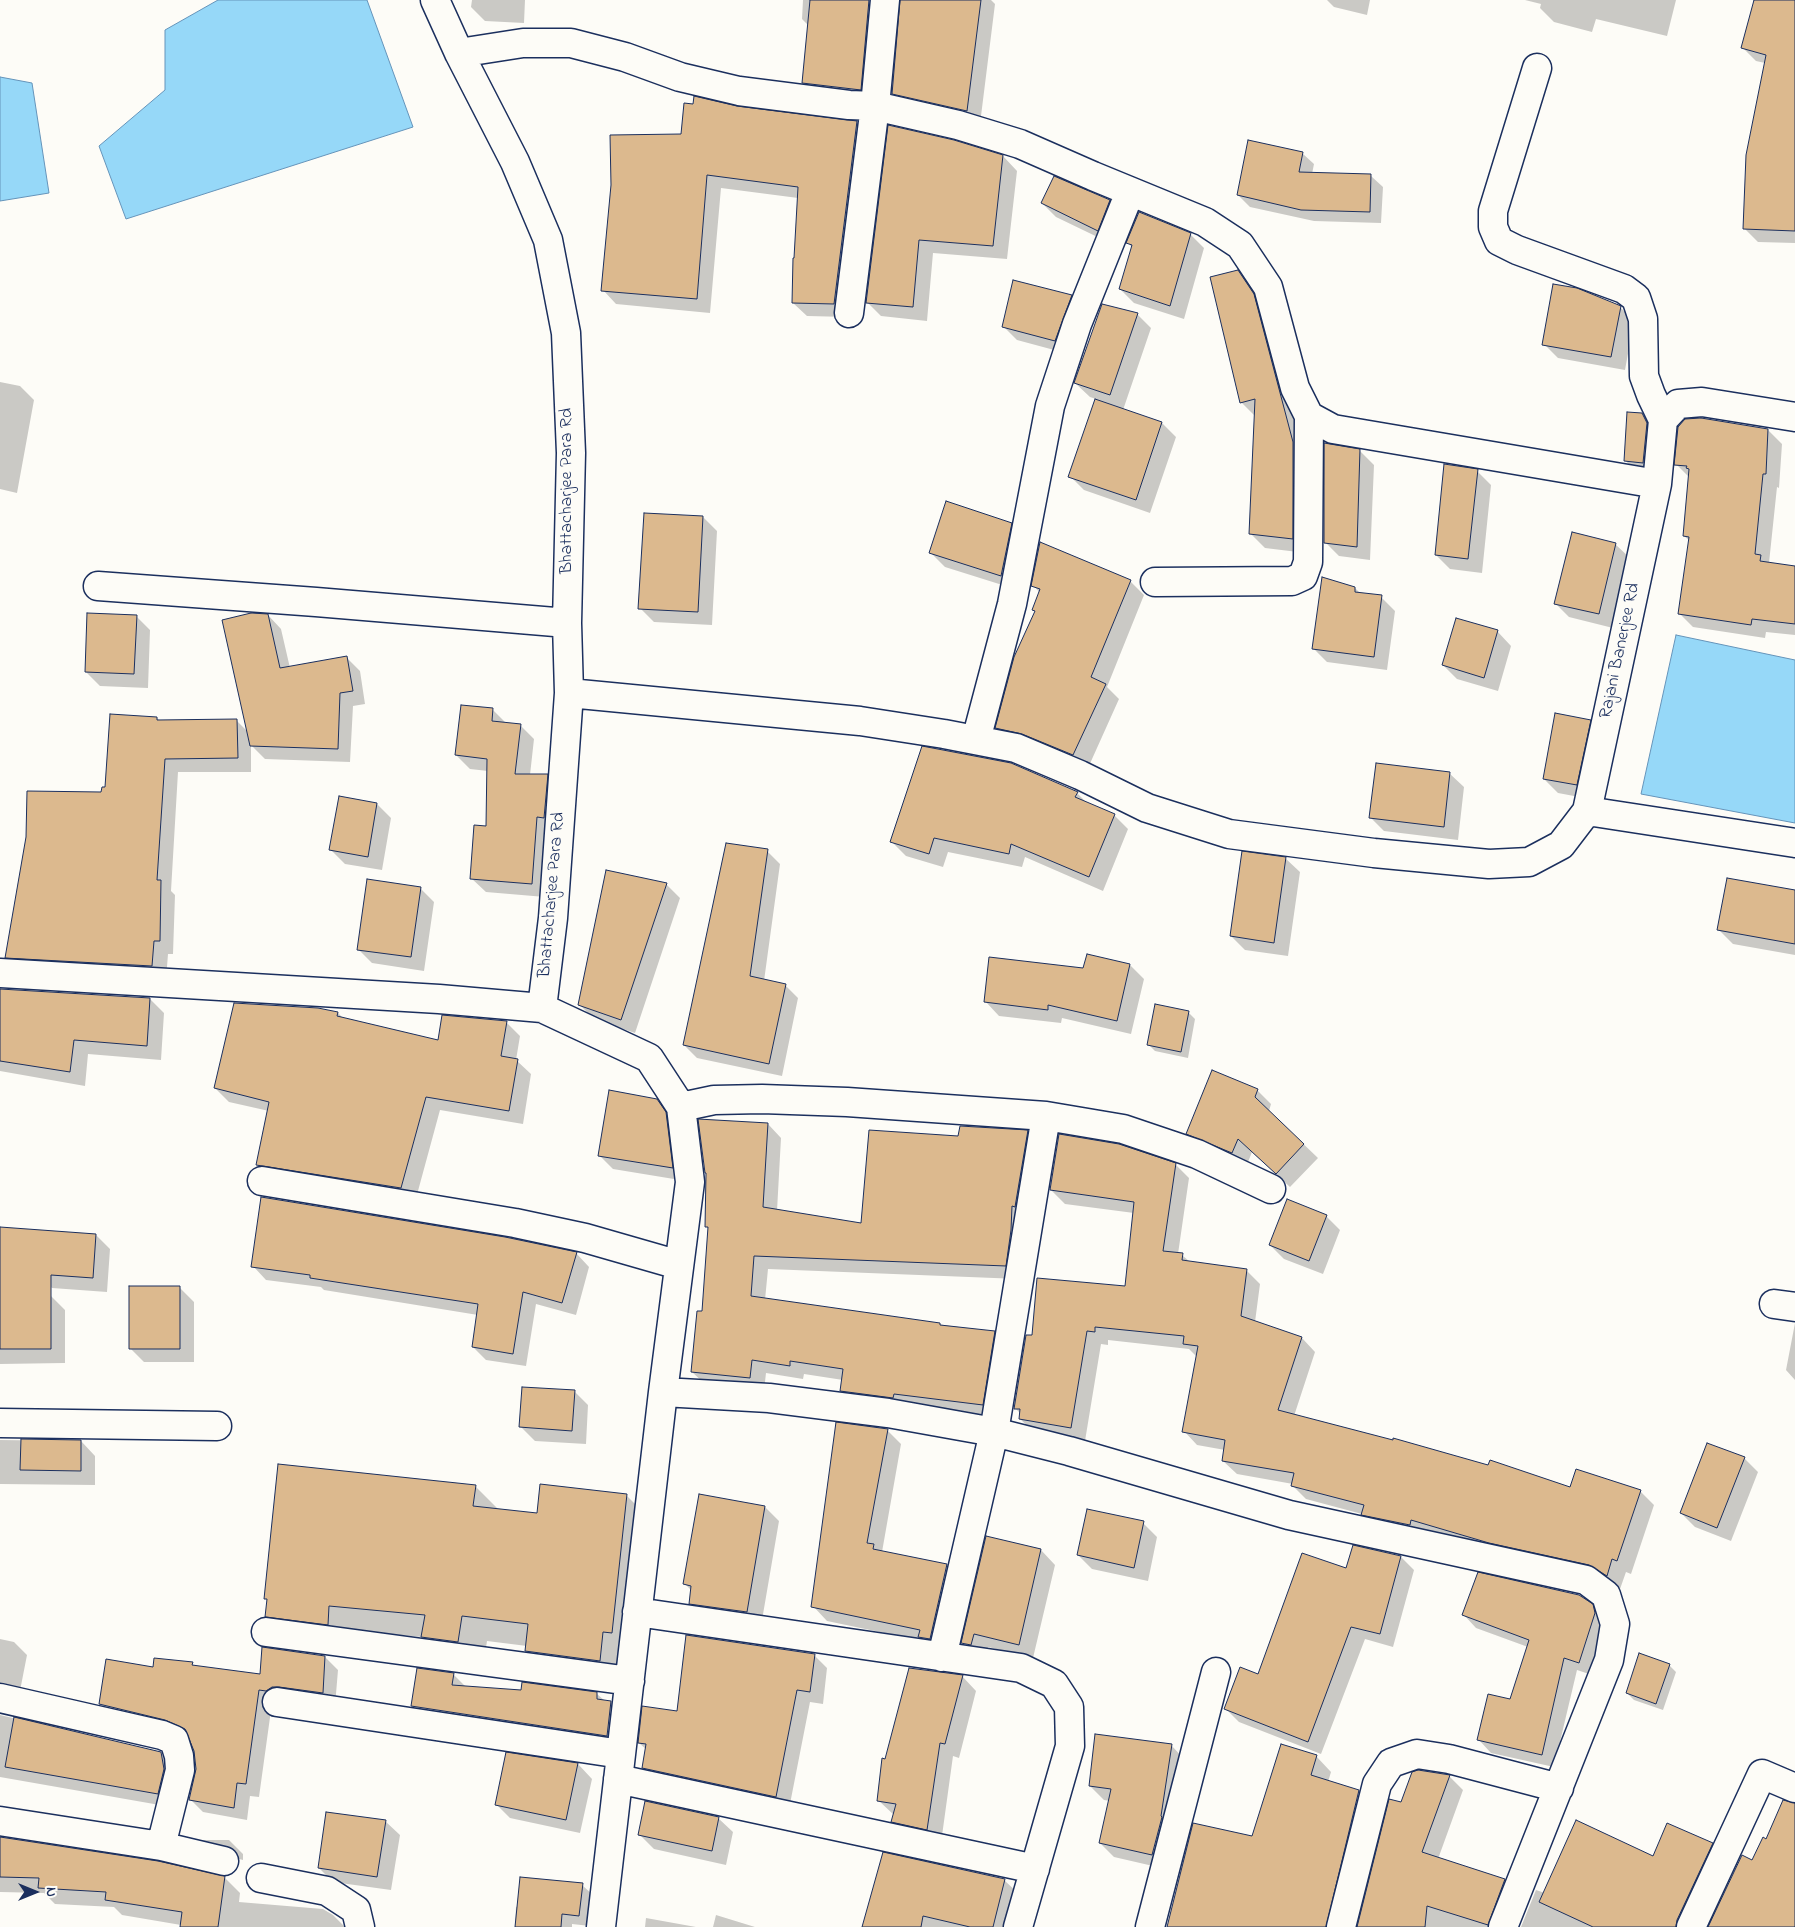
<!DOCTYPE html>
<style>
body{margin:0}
#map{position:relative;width:1795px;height:1927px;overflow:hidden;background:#fdfcf7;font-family:"Indie Flower",sans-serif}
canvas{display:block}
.north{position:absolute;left:10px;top:1867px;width:50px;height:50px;-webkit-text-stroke:4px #fdfcf7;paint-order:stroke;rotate:90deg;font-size:14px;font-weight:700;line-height:20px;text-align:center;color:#1b2f5e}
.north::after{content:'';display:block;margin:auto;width:18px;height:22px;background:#1b2f5e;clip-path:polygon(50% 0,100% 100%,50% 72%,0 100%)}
</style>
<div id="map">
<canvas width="1795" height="1927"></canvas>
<div class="north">N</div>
</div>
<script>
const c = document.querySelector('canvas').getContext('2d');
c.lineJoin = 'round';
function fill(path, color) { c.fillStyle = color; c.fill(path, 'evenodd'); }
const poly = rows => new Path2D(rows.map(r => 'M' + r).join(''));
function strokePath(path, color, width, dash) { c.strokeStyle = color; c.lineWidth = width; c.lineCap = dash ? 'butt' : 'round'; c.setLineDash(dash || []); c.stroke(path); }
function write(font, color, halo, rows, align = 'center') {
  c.font = font + ' "Indie Flower",sans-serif'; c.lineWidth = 5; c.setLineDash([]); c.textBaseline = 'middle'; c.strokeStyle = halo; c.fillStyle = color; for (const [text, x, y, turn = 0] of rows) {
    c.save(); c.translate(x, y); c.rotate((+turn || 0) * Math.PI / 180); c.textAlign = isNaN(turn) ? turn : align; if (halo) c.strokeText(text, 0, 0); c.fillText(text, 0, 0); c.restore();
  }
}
const water = poly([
 [218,0,367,0,413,127,126,219,99,146,165,90,165,30,218,0],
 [0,77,32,83,49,193,0,201,0,77],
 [1676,635,1795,660,1795,823,1641,794,1676,635]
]);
fill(water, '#96d8f8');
strokePath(water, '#6594ba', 1);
fill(poly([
 [472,0,525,0,524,23,485,21,471,7],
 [803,0,891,0,874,103,817,96,803,83,809,26,802,19],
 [902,0,991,0,995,4,980,124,907,107,893,93],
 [1327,0,1370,0,1367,15,1334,7],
 [1525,0,1676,0,1667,36,1596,19,1592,32,1554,22,1540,8,1541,4],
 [1755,0,1795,0,1795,243,1758,242,1744,228,1765,63,1756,61,1743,48],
 [737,108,857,122,870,136,848,317,807,316,793,303,798,198,721,188,710,313,616,304,603,290,683,135],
 [889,127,1003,156,1017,171,1007,259,933,253,927,321,881,316,867,302],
 [1302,153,1314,164,1312,174,1371,176,1383,187,1381,223,1314,221,1250,207,1238,195],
 [1109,201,1123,215,1112,244,1056,217,1042,203],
 [1190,234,1204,248,1184,319,1134,303,1120,289,1133,248,1128,243],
 [1238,272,1252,286,1267,309,1307,457,1306,553,1265,548,1251,534,1256,417,1241,402],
 [1071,297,1085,311,1069,354,1017,340,1003,326],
 [1620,307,1634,321,1625,370,1558,358,1544,344],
 [1137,314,1151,328,1123,410,1162,423,1176,437,1150,513,1084,490,1070,476,1096,399,1090,397,1075,383],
 [0,382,20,386,34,400,17,493,0,489],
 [1642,414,1649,421,1653,431,1650,469,1632,468,1626,461],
 [1768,430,1782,444,1779,488,1777,487,1769,563,1795,567,1795,635,1766,632,1765,638,1693,627,1679,613,1690,541,1684,536,1690,478,1676,464],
 [1360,451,1374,465,1370,560,1339,556,1325,542],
 [1477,471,1491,485,1482,573,1450,569,1436,555],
 [703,517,717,531,712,625,654,622,640,608],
 [1011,524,1025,538,1015,589,945,567,931,553],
 [1615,544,1630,558,1613,628,1569,617,1555,603],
 [1130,581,1144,595,1107,687,1119,699,1088,768,1011,742,997,728,1036,612,1033,610,1040,593,1033,585],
 [1355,588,1361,594,1381,597,1395,611,1387,670,1327,662,1313,648],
 [268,615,281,629,290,668,347,658,360,671,365,704,353,706,350,762,265,759,251,745,251,772,178,772,171,891,175,895,173,954,168,954,166,980,20,971,6,957,106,788,157,718,160,721,237,721,249,733],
 [136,616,150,630,148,688,100,686,86,672],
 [1497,631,1511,646,1498,691,1457,679,1443,665],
 [493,710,507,724,520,725,534,739,530,775,547,776,561,790,545,897,486,892,471,878,487,828,488,771,470,769,456,755],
 [1590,721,1604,735,1590,799,1558,793,1544,779],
 [1449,773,1464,787,1458,840,1384,831,1370,817],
 [1077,793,1088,804,1114,815,1128,829,1103,891,1025,857,1022,867,948,852,943,867,906,856,892,842],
 [377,804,391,818,382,870,345,864,331,850],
 [767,851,780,864,764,981,785,985,798,998,782,1076,697,1058,684,1045],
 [1285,858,1300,872,1288,956,1245,950,1231,936],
 [666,884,680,898,635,1033,594,1019,580,1005],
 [420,888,434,902,424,971,372,963,358,949],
 [1795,892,1795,955,1733,944,1719,930],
 [1130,965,1144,979,1131,1034,1062,1018,1061,1023,999,1016,985,1001,1084,969],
 [0,990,150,999,164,1013,161,1060,88,1054,85,1086,0,1071],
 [1188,1012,1195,1019,1188,1058,1155,1051,1149,1045],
 [338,1013,344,1019,439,1041,506,1022,520,1036,516,1060,531,1074,523,1124,440,1110,415,1202,272,1179,258,1165,269,1111,229,1102,215,1088],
 [1257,1090,1271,1104,1269,1111,1318,1158,1290,1187,1252,1152,1246,1167,1202,1148,1187,1133],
 [656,1100,671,1114,686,1181,613,1169,599,1155],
 [768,1124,781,1138,777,1211,862,1225,959,1138,1027,1132,1041,1145,1019,1279,768,1269,765,1300,994,1332,1008,1346,996,1418,855,1405,841,1391,843,1380,804,1374,803,1379,766,1373,764,1391,706,1385,692,1372,703,1312,709,1230,706,1226],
 [1175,1164,1189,1178,1178,1254,1182,1255,1190,1262,1246,1270,1260,1284,1255,1322,1302,1338,1315,1352,1294,1416,1571,1489,1640,1491,1654,1505,1631,1574,1626,1572,1620,1589,1604,1578,1376,1528,1362,1514,1306,1499,1292,1485,1293,1484,1237,1474,1223,1461,1225,1450,1197,1445,1184,1431,1197,1357,1189,1349,1108,1340,1108,1345,1101,1344,1085,1441,1034,1432,1020,1419,1021,1414,1015,1408,1034,1337,1126,1288,1134,1213,1065,1204,1051,1190],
 [1326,1216,1340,1230,1323,1274,1284,1259,1270,1245],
 [96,1235,110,1249,107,1292,52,1288,38,1274],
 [576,1253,589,1267,576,1315,536,1304,526,1366,486,1360,473,1347,478,1315,324,1290,321,1287,266,1280,253,1266],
 [180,1288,194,1302,194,1362,144,1362,130,1348],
 [50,1295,65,1310,65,1363,0,1364,0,1297],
 [1795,1323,1795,1380,1786,1370],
 [574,1391,588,1405,586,1444,535,1441,521,1427],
 [887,1430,901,1444,882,1552,947,1565,961,1579,944,1652,923,1641,827,1621,813,1606],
 [0,1440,81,1441,95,1456,95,1485,0,1484],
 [1744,1458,1758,1472,1731,1541,1695,1527,1681,1513],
 [475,1486,499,1510,538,1514,626,1495,652,1521,625,1686,552,1676,526,1651,527,1646,487,1641,483,1667,448,1662,423,1637,354,1631,292,1642,266,1616,268,1600,266,1598],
 [765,1507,779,1521,761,1626,704,1617,690,1603,692,1591,685,1584],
 [1143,1523,1157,1537,1148,1581,1092,1569,1078,1555],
 [987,1538,1041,1550,1055,1565,1033,1658,988,1647,985,1658,977,1657,963,1643],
 [1354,1546,1401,1557,1414,1570,1393,1647,1365,1639,1321,1754,1239,1722,1225,1708,1259,1676,1347,1570],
 [1592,1605,1605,1618,1592,1675,1577,1670,1554,1767,1491,1753,1479,1740,1511,1701,1528,1647,1476,1628,1464,1615],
 [0,1639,14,1642,27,1655,19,1696,0,1704],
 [814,1655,827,1668,823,1704,810,1702,789,1809,657,1781,644,1768,647,1750,639,1743,678,1713],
 [325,1657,338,1670,335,1706,272,1703,259,1797,250,1796,247,1820,203,1812,190,1799,197,1769,195,1751,190,1737,180,1732,113,1717,100,1704,154,1669,192,1664,195,1666,261,1676],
 [1669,1665,1676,1672,1663,1710,1634,1700,1627,1693],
 [453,1674,467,1688,597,1694,605,1701,611,1702,625,1717,621,1750,426,1720,412,1706],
 [962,1676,976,1691,959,1758,953,1756,941,1843,906,1836,892,1822,894,1815,878,1800,886,1760],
 [0,1715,161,1753,174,1766,171,1807,0,1777],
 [1171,1745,1185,1760,1166,1869,1114,1857,1100,1843,1110,1801,1104,1800,1090,1786],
 [1316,1756,1331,1772,1328,1782,1359,1791,1374,1806,1344,1927,1168,1927,1253,1838],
 [578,1764,592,1779,580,1833,510,1818,496,1804],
 [1419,1771,1450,1777,1463,1790,1438,1859,1505,1880,1519,1894,1505,1927,1364,1927,1402,1804],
 [718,1818,733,1832,726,1865,654,1849,640,1835],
 [385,1821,400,1835,391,1890,333,1882,319,1868],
 [0,1837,224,1877,240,1893,239,1902,323,1909,333,1915,345,1927,181,1927,181,1925,122,1915,114,1907,55,1904,44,1893,0,1892],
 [199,1840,229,1840,243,1854,243,1860,212,1852],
 [1712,1844,1726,1858,1694,1927,1521,1927,1536,1890,1545,1893,1654,1858],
 [1004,1880,1019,1894,1011,1927,864,1927],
 [582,1885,593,1895,590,1926,572,1924,572,1927,515,1927,516,1907],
 [716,1915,755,1927,713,1927],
 [646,1918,696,1927,645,1927]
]), '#0003');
const building = poly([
 [810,0,869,0,861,90,802,83,810,0],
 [900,0,981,0,967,111,892,94,900,0],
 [1754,0,1795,0,1795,231,1743,229,1746,155,1766,55,1741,48,1754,0],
 [694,96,737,106,857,121,834,304,792,303,793,258,794,258,798,187,707,175,697,299,601,291,611,185,610,135,681,134,684,103,693,104,694,96],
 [888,125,954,140,1003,155,993,246,919,240,913,307,866,303,888,125],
 [1248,140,1303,152,1299,172,1371,174,1370,212,1301,210,1237,195,1248,140],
 [1054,176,1110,200,1098,231,1041,203,1054,176],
 [1139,212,1191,233,1170,306,1119,289,1132,245,1126,243,1139,212],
 [1238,270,1254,294,1293,442,1293,539,1249,534,1255,399,1240,403,1210,277,1238,270],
 [1013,280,1072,295,1055,341,1002,327,1013,280],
 [1553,284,1577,288,1621,306,1611,357,1542,345,1553,284],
 [1102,304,1138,313,1110,395,1074,383,1102,304],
 [1095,399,1162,422,1136,500,1068,477,1095,399],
 [1627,412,1642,413,1647,423,1643,463,1624,461,1627,412],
 [1701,418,1768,429,1766,474,1763,474,1755,554,1761,555,1760,561,1795,566,1795,624,1752,619,1751,625,1678,614,1689,537,1683,536,1689,469,1686,468,1687,466,1674,465,1678,427,1685,419,1701,418],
 [1324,443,1360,449,1357,547,1324,543,1324,443],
 [1444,464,1478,469,1468,559,1435,555,1444,464],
 [946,501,1012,523,1001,576,929,553,946,501],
 [644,513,703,516,698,612,638,609,644,513],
 [1572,532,1616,543,1599,614,1554,604,1572,532],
 [1040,542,1131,580,1091,677,1106,684,1073,755,1022,734,995,728,1014,657,1035,611,1032,610,1040,589,1031,586,1040,542],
 [1322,577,1355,587,1355,592,1382,595,1374,657,1312,649,1322,577],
 [87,613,137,615,134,674,85,672,87,613],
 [251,613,268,614,280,668,347,656,353,691,340,693,338,749,250,746,222,620,251,613],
 [1456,618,1498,630,1484,678,1442,665,1456,618],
 [461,705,493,708,492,721,521,724,515,774,548,774,544,818,537,817,532,884,470,879,474,825,486,826,487,759,455,755,461,705],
 [1555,713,1591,720,1577,785,1543,779,1555,713],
 [110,714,157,717,157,720,237,719,238,758,165,759,157,880,161,880,160,941,154,941,152,966,5,958,26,837,27,791,101,792,102,787,105,787,110,714],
 [922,746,1011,763,1078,792,1075,797,1115,814,1089,877,1011,844,1009,854,934,838,929,854,890,842,922,746],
 [1376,763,1450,772,1444,827,1369,818,1376,763],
 [339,796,377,803,368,857,329,850,339,796],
 [726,843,768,849,750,976,786,984,769,1064,683,1045,726,843],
 [1242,851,1286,857,1274,943,1230,936,1242,851],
 [606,870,667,883,621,1020,578,1005,606,870],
 [1727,878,1795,890,1795,944,1717,930,1727,878],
 [367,879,421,887,411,957,357,950,367,879],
 [1087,954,1130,964,1117,1021,1048,1005,1048,1010,984,1002,989,957,1083,968,1087,954],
 [0,989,150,998,147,1046,74,1040,70,1072,0,1061,0,989],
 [234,1003,318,1008,338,1012,337,1016,438,1040,442,1015,507,1021,501,1056,518,1059,509,1111,426,1097,401,1188,256,1165,269,1102,214,1088,234,1003],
 [1155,1004,1189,1011,1181,1052,1147,1045,1155,1004],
 [1212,1070,1258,1089,1255,1097,1304,1144,1276,1174,1238,1139,1232,1153,1186,1134,1212,1070],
 [609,1090,657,1099,666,1112,673,1168,598,1156,609,1090],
 [698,1119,768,1123,763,1207,861,1223,869,1130,958,1136,960,1126,1028,1130,1015,1207,1012,1206,1011,1230,1006,1266,754,1256,751,1296,940,1323,940,1325,995,1331,983,1405,894,1394,893,1398,840,1391,843,1369,790,1361,790,1366,752,1360,750,1378,691,1372,697,1311,702,1311,708,1227,705,1227,706,1173,705,1173,698,1119],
 [1059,1134,1119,1144,1176,1163,1163,1251,1183,1253,1182,1260,1247,1269,1241,1316,1302,1337,1278,1410,1393,1440,1393,1438,1488,1465,1490,1460,1570,1487,1576,1469,1641,1490,1617,1561,1612,1559,1607,1576,1589,1565,1489,1543,1411,1520,1410,1525,1361,1515,1364,1505,1291,1486,1294,1473,1222,1461,1225,1440,1182,1432,1198,1346,1183,1344,1184,1336,1095,1327,1095,1332,1087,1331,1071,1428,1019,1419,1020,1409,1014,1409,1026,1335,1032,1335,1037,1278,1125,1286,1134,1202,1050,1190,1059,1134],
 [261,1197,505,1237,577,1252,562,1303,523,1292,513,1354,472,1347,478,1304,310,1278,310,1275,251,1267,261,1197],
 [1287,1199,1327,1215,1309,1261,1269,1245,1287,1199],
 [0,1227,96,1234,93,1278,51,1275,51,1349,0,1349,0,1227],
 [129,1286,180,1286,180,1349,129,1349,129,1286],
 [522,1387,575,1390,572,1431,519,1427,522,1387],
 [836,1422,888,1429,867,1543,874,1544,873,1549,947,1564,930,1639,918,1637,920,1630,811,1607,836,1422],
 [21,1439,81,1440,81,1471,20,1470,21,1439],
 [1707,1443,1745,1457,1717,1528,1680,1513,1707,1443],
 [278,1464,476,1485,473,1506,537,1513,540,1484,627,1494,612,1633,603,1632,600,1661,525,1651,528,1624,462,1616,458,1642,421,1637,425,1615,329,1606,328,1625,265,1617,267,1599,264,1599,278,1464],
 [699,1494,765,1506,747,1612,689,1604,691,1586,683,1584,699,1494],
 [1087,1509,1144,1521,1134,1568,1077,1555,1087,1509],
 [986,1536,1041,1549,1019,1645,974,1634,971,1645,961,1643,986,1536],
 [1353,1545,1401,1556,1380,1634,1351,1627,1308,1742,1224,1709,1240,1667,1258,1674,1302,1553,1346,1568,1353,1545],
 [1478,1572,1579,1595,1593,1604,1595,1613,1579,1663,1564,1658,1542,1755,1477,1740,1488,1694,1510,1699,1529,1640,1462,1615,1478,1572],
 [686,1635,815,1654,810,1692,797,1690,776,1797,642,1768,646,1744,638,1743,642,1706,677,1711,686,1635],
 [262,1647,325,1656,323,1693,279,1687,272,1687,266,1691,259,1690,246,1784,237,1783,234,1808,189,1800,196,1769,194,1751,185,1729,165,1720,99,1704,106,1659,153,1667,154,1658,193,1662,192,1665,260,1674,262,1647],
 [1639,1653,1670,1664,1656,1704,1626,1693,1639,1653],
 [417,1668,454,1673,452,1685,521,1690,522,1682,597,1692,597,1699,611,1701,607,1736,411,1706,417,1668],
 [909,1668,963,1675,945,1744,940,1743,927,1830,891,1822,896,1804,877,1801,882,1758,885,1759,909,1668],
 [14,1717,161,1752,164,1769,158,1794,5,1767,14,1717],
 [1095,1734,1172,1744,1161,1816,1162,1817,1152,1855,1099,1843,1111,1789,1089,1786,1095,1734],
 [1281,1744,1317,1755,1311,1775,1359,1790,1326,1927,1167,1927,1193,1823,1252,1836,1281,1744],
 [506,1752,578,1763,566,1820,495,1805,506,1752],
 [1418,1770,1450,1775,1422,1852,1505,1879,1488,1925,1427,1906,1425,1927,1357,1927,1389,1799,1401,1802,1412,1772,1418,1770],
 [1783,1800,1795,1803,1795,1927,1708,1927,1742,1855,1752,1860,1763,1837,1766,1839,1783,1800],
 [645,1801,719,1817,712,1851,638,1835,645,1801],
 [326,1812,386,1820,377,1877,318,1868,326,1812],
 [1576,1820,1653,1856,1667,1823,1713,1843,1677,1920,1676,1927,1593,1927,1539,1902,1576,1820],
 [0,1837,158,1861,225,1876,218,1927,180,1927,182,1912,105,1900,106,1892,38,1888,39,1878,0,1877,0,1837],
 [883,1852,1005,1879,993,1927,970,1927,923,1916,921,1927,862,1927,883,1852],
 [520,1877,583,1883,579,1916,562,1914,561,1927,515,1927,520,1877]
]);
fill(building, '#dcb98e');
strokePath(building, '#1b2f5e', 1);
const minor = poly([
 [435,0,459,53,515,162,548,240,566,333,571,453,567,623,569,693,553,918,542,1008],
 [459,53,523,43,571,43,625,57,680,77,739,91,849,105,875,106,958,125,1020,144,1093,176,1205,222,1240,245,1268,287,1295,388,1309,416,1333,429,1657,484],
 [1537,68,1493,211,1493,227,1499,241,1517,250,1624,289,1636,298,1643,319,1644,376,1651,395,1663,420],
 [849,313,875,106,885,0],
 [1795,417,1702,402,1678,404,1663,420,1657,484,1587,811,1795,843],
 [1155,582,1292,581,1303,576,1308,562,1309,416],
 [98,586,316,602,567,623],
 [569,693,860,721,944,734,1016,748,1080,775,1147,808,1229,834,1374,853,1489,864,1529,862,1561,845,1587,811],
 [976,740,1012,604,1050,406,1077,324,1130,192],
 [0,973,439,999,542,1008,649,1058,681,1107,690,1182,663,1392,601,1927],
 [681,1107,714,1100,762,1099,847,1102,1046,1116,1123,1129,1197,1154,1271,1189],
 [262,1181,515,1223,585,1238,679,1265],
 [1774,1304,1795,1307],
 [663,1392,769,1398,888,1413,994,1432,1069,1451,1289,1515,1586,1580,1606,1595,1615,1624,1609,1660,1503,1927],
 [0,1423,217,1426],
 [637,1612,1021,1668,1054,1684,1069,1707,1070,1746,1018,1927],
 [266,1632,630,1681],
 [942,1657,994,1432,1046,1116],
 [0,1698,162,1735,174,1740,179,1756,180,1770,161,1846],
 [277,1702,621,1754],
 [618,1779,1035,1869],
 [0,1821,161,1846,224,1861],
 [261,1878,327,1891,356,1910,360,1927],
 [1150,1927,1216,1672],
 [1341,1927,1377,1784,1391,1763,1417,1754,1449,1759,1559,1788],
 [1691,1927,1762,1774,1795,1788]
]);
strokePath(minor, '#1b2f5e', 31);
strokePath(minor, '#fdfcf7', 28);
write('18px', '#1b2f5e', '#fdfcf7', [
 ["Bhattacharjee Para Rd",568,491,-90],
 ["Rajani Banerjee Rd",1621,651,-78],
 ["Bhattacharjee Para Rd",553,895,-85]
]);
</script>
